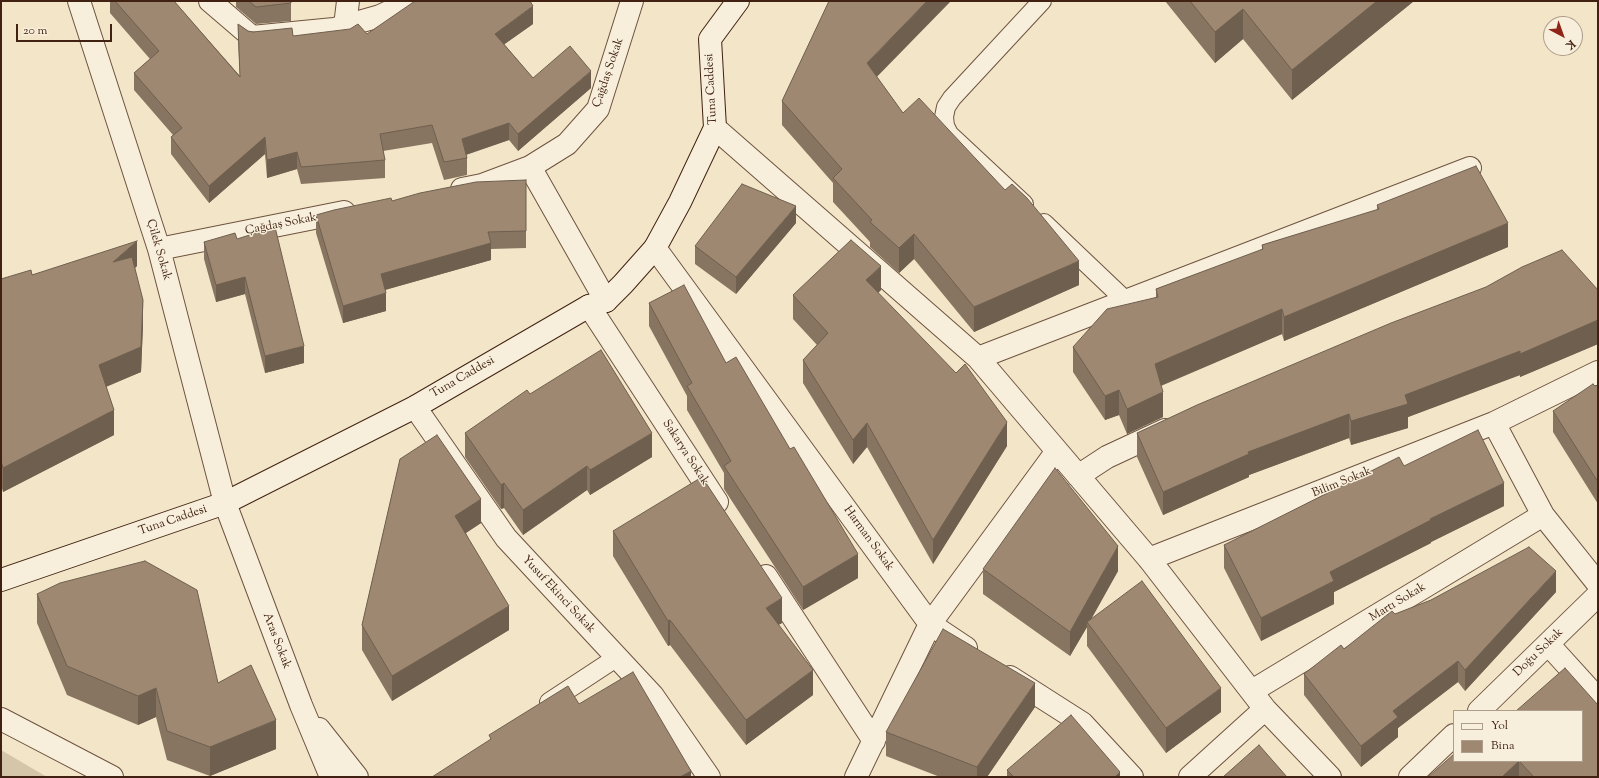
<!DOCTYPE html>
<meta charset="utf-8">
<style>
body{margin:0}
#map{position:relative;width:1599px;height:778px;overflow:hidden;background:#f3e6c8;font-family:"Sorts Mill Goudy",serif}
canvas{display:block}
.frame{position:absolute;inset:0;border:2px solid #412212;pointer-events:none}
.legend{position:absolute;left:1453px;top:710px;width:130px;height:52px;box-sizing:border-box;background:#f7efdb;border:1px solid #ae9d8b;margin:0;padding:5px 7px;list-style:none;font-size:12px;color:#412212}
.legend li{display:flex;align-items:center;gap:8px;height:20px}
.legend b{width:20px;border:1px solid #ae9d8b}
.north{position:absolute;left:1543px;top:16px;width:40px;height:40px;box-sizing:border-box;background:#f7efdb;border:1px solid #ae9d8b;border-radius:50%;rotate:139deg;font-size:11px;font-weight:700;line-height:16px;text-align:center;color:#412212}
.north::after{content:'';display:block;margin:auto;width:14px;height:18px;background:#8f2418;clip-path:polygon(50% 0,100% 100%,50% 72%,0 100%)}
.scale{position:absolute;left:16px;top:24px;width:96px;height:18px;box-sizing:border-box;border:2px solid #412212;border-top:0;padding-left:5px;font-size:12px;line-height:14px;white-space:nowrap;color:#412212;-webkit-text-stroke:3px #f7efdb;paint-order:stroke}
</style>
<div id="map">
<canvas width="1599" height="778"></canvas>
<div class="frame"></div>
<ul class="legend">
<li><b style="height:5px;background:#f7efdb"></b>Yol</li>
<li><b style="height:11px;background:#9e8871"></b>Bina</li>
</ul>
<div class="north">K</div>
<div class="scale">20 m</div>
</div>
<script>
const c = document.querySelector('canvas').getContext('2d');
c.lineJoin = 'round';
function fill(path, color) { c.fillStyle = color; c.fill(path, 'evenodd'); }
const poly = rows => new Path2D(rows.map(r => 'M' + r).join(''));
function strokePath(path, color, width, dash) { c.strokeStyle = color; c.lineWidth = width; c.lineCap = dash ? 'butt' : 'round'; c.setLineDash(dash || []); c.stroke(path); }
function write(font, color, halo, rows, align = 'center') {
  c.font = font + ' "Sorts Mill Goudy",serif'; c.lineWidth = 3; c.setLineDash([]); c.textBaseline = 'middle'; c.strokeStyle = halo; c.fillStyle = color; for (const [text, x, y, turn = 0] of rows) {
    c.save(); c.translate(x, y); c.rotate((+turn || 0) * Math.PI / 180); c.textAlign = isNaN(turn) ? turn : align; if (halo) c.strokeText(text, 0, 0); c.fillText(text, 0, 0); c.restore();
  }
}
fill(poly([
 [1,750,47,777,1,777]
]), '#d5c5a9');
const lane = poly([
 [1024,204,949,134,945,126,944,117,946,107,952,98,1042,1],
 [1044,223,1126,301],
 [549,702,616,658]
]);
const street = poly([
 [79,1,159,249,225,503,301,705,331,777],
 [210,1,252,37,334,29,380,16,412,1],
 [345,26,348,1],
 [715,128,978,358,1149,559,1265,709,1330,777],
 [530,167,606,301],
 [462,189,482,185,530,167,567,144,598,109,632,1],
 [655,248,930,624,966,648],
 [159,249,344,212],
 [589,306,717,502],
 [978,358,1470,168],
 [415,407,506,538,653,696,709,777],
 [1494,423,1543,515,1598,584],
 [1078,476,1107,457,1165,430],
 [1149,559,1494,423,1598,372],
 [766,576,874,741],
 [1548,644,1598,699],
 [1010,677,1082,723,1132,777],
 [1252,691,1543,515],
 [1479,711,1598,595],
 [1,719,112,777],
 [319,729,357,777],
 [856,777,930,624,1057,451],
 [1190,777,1265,709],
 [1410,777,1454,735]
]);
const secondary = poly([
 [1,580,225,503,415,407,589,306,606,301,623,284,655,248,680,202,715,128,710,39,738,1]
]);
strokePath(lane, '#6e5340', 20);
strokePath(street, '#6e5340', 24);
strokePath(secondary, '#412212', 24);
strokePath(lane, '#f7efdb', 18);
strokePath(street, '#f7efdb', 22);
strokePath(secondary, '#f7efdb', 22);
fill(poly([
 [110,1,174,1,240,76,238,41,238,24,248,31,293,36,367,34,533,24,504,44,533,78,591,88,518,151,509,140,466,155,467,158,467,175,444,180,432,143,383,151,385,160,385,178,301,184,297,169,267,178,265,154,209,203,171,154,171,137,173,135,134,90,134,73,150,59,110,13],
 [236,1,291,1,291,21,256,24,236,7],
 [1165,1,1414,1,1292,100,1243,39,1215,63],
 [877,77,903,113,1079,285,974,332,914,259,899,273,870,247,870,242,833,202,833,183,782,125,782,101],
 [526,180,526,248,491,249,491,260,385,290,386,311,343,323,316,233,316,215,392,201],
 [1377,205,1508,247,1284,341,1282,334,1161,386,1163,417,1127,434,1119,415,1105,420,1073,372,1073,347,1156,297,1156,289,1262,250,1262,245,1377,210],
 [796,223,736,294,695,264,695,246],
 [237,239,304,363,265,373,245,294,216,302,204,259,204,242],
 [137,266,135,268,143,325,141,372,106,386,114,435,3,492,1,485,1,279,32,275],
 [881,290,878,293,1007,446,933,564,867,447,853,464,803,383,803,360,817,345,793,319,793,295],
 [1598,290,1598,344,1520,377,1520,375,1408,417,1408,428,1351,445,1349,438,1249,475,1249,477,1163,515,1137,457,1137,433],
 [649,303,726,363,858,578,803,610,724,489,724,473,687,410,687,396,649,326],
 [1598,385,1598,504,1553,432,1553,411,1595,386],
 [530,394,652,457,590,495,587,490,523,535,504,508,501,509,465,457,465,433],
 [400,459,481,523,466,533,509,630,392,701,362,650,362,625],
 [1404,466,1504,506,1431,542,1431,543,1334,592,1334,604,1261,641,1224,568,1224,545],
 [613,531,782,623,778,625,813,695,746,745,670,645,668,646,613,556],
 [983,569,1118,571,1092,618,1221,712,1166,753,1087,646,1087,627,1070,656,983,594],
 [1556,592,1465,691,1458,682,1398,728,1398,737,1361,767,1304,695,1304,674,1344,649,1395,614],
 [37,594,218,683,276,749,210,776,167,760,156,717,138,725,67,695,37,623],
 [1598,705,1598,777,1428,777],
 [1035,707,987,777,940,777,886,756,886,732],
 [1007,770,1120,777,1007,777]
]), '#887561');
fill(poly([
 [927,1,951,1,867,87,867,63],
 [1377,1,1414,1,1292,100,1292,70],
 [533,6,533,24,495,51,495,34],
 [1243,9,1243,39,1215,63,1215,32],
 [591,71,591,88,518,151,518,134],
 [509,123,509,140,462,156,462,139],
 [265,137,265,154,209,203,209,186],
 [297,152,297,169,267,178,267,160],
 [796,206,796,223,736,294,736,277],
 [1508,223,1508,247,1284,341,1284,317],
 [914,234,914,259,899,273,899,248],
 [137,241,137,266,113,287,113,262],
 [491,243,491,260,381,291,381,274],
 [1079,261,1079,285,974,332,974,307],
 [881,266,881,290,866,304,866,280],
 [245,277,245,294,216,302,216,285],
 [386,293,386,311,343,323,343,306],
 [143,300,143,325,141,372,99,390,99,365],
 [1282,309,1282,334,1155,388,1155,364],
 [1598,320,1598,344,1520,377,1520,354],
 [304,346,304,363,265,373,265,356],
 [1520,351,1520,375,1408,417,1408,428,1351,445,1351,421,1405,395],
 [1119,390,1119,415,1105,420,1105,396],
 [1163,392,1163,417,1127,434,1127,409],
 [114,410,114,435,3,492,3,468],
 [1349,414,1349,438,1249,475,1249,477,1163,515,1163,492,1248,452],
 [1007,422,1007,446,933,564,933,540],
 [867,423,867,447,853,464,853,440],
 [652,433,652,457,590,495,590,470],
 [587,466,587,490,523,535,523,510],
 [504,483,504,508,501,509,501,485],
 [1504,483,1504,506,1431,542,1431,543,1334,592,1334,604,1261,641,1261,618,1330,572,1430,519],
 [481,499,481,523,455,540,455,516],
 [1118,546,1118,571,1088,624,1087,622,1087,627,1070,656,1070,632],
 [858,554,858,578,803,610,803,587],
 [1556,571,1556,592,1465,691,1465,670],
 [782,598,782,623,766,632,766,608],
 [509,606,509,630,392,701,392,676],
 [670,620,670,645,668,646,668,621],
 [1458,661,1458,682,1398,728,1398,737,1361,767,1361,746,1393,711],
 [813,670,813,695,746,745,746,720],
 [1035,683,1035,707,987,777,977,777,977,767],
 [156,688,156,717,138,725,138,696],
 [1221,688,1221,712,1166,753,1166,728],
 [276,720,276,749,210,776,210,747],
 [1519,761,1519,777,1502,777],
 [691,771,691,777,680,777],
 [1120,772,1120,777,1115,777]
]), '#6f5f4f');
const building = poly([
 [115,1,174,1,240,77,238,24,248,31,253,32,292,28,293,36,350,29,358,24,367,34,415,1,530,1,533,6,495,34,533,78,570,46,591,71,518,134,509,123,462,139,467,158,444,162,432,125,380,134,385,160,301,167,297,152,267,160,265,137,209,186,171,137,182,128,134,73,159,51,115,1],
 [249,1,291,1,291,3,256,7,249,1],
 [829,1,927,1,867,63,903,113,919,98,1005,190,1012,184,1027,198,1079,261,974,307,914,234,899,248,870,222,872,220,833,178,842,169,782,101,829,1],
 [1190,1,1377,1,1292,70,1243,9,1215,32,1190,1],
 [1476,166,1508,223,1284,317,1282,309,1155,364,1163,392,1127,409,1119,390,1105,396,1073,347,1107,309,1158,297,1156,289,1263,249,1262,245,1379,209,1377,205,1476,166],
 [526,180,526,231,488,232,491,243,381,274,386,293,343,306,316,215,334,210,391,198,392,201,420,193,476,182,526,180],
 [742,184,796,206,736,277,695,246,742,184],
 [275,227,304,346,265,356,245,277,216,285,204,242,235,233,237,239,275,227],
 [851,240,881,266,866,280,956,373,965,364,1007,422,933,540,867,423,853,440,803,360,828,333,793,295,851,240],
 [137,241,113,262,132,257,143,300,141,347,99,365,114,410,3,468,1,461,1,279,31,270,32,275,137,241],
 [1562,250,1598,290,1598,320,1520,354,1520,351,1405,395,1408,404,1351,421,1349,414,1248,452,1249,454,1163,492,1137,433,1197,405,1391,323,1486,287,1522,267,1562,250],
 [684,285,726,363,736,357,790,449,794,447,858,554,803,587,724,466,731,461,687,386,692,383,649,303,684,285],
 [601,350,652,433,590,470,587,466,523,510,504,483,501,485,465,433,527,390,530,394,601,350],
 [1593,384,1595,386,1598,385,1598,482,1553,411,1593,384],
 [1478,430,1504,483,1430,519,1431,520,1330,572,1334,581,1261,618,1224,545,1399,457,1404,466,1478,430],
 [437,435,481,499,455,516,509,606,392,676,362,625,400,459,437,435],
 [1055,468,1118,546,1070,632,983,569,1055,468],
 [702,477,782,598,766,608,813,670,746,720,670,620,668,621,613,531,702,477],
 [1529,547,1556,571,1465,670,1458,661,1393,711,1398,717,1361,746,1304,674,1341,645,1344,649,1392,611,1395,614,1431,600,1529,547],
 [145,561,197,590,218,683,251,665,276,720,210,747,167,731,156,688,138,696,67,666,37,594,60,583,145,561],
 [1142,581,1221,688,1166,728,1087,622,1142,581],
 [943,629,1035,683,977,767,886,732,943,629],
 [1565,668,1598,705,1598,777,1534,777,1519,761,1502,777,1428,777,1454,754,1454,761,1582,761,1582,711,1516,711,1565,668],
 [633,672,691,771,680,777,432,777,491,739,489,735,568,686,579,704,633,672],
 [1071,715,1120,772,1115,777,1014,777,1007,770,1071,715],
 [1259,745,1287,777,1223,777,1259,745]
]);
fill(building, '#9e8871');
strokePath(building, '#6f5f4f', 1);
write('12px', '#412212', '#f7efdb', [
 ["Çağdaş Sokak",609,73,-71],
 ["Tuna Caddesi",712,89,-93],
 ["Çağdaş Sokak",281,225,-11],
 ["Çilek Sokak",158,250,74],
 ["Tuna Caddesi",463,378,-30],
 ["Sakarya Sokak",685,453,57],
 ["Bilim Sokak",1342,483,-22],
 ["Tuna Caddesi",173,521,-19],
 ["Harman Sokak",868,539,54],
 ["Yusuf Ekinci Sokak",558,595,47],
 ["Martı Sokak",1398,603,-31],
 ["Aras Sokak",276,641,69],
 ["Doğu Sokak",1539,653,-44]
]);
</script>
